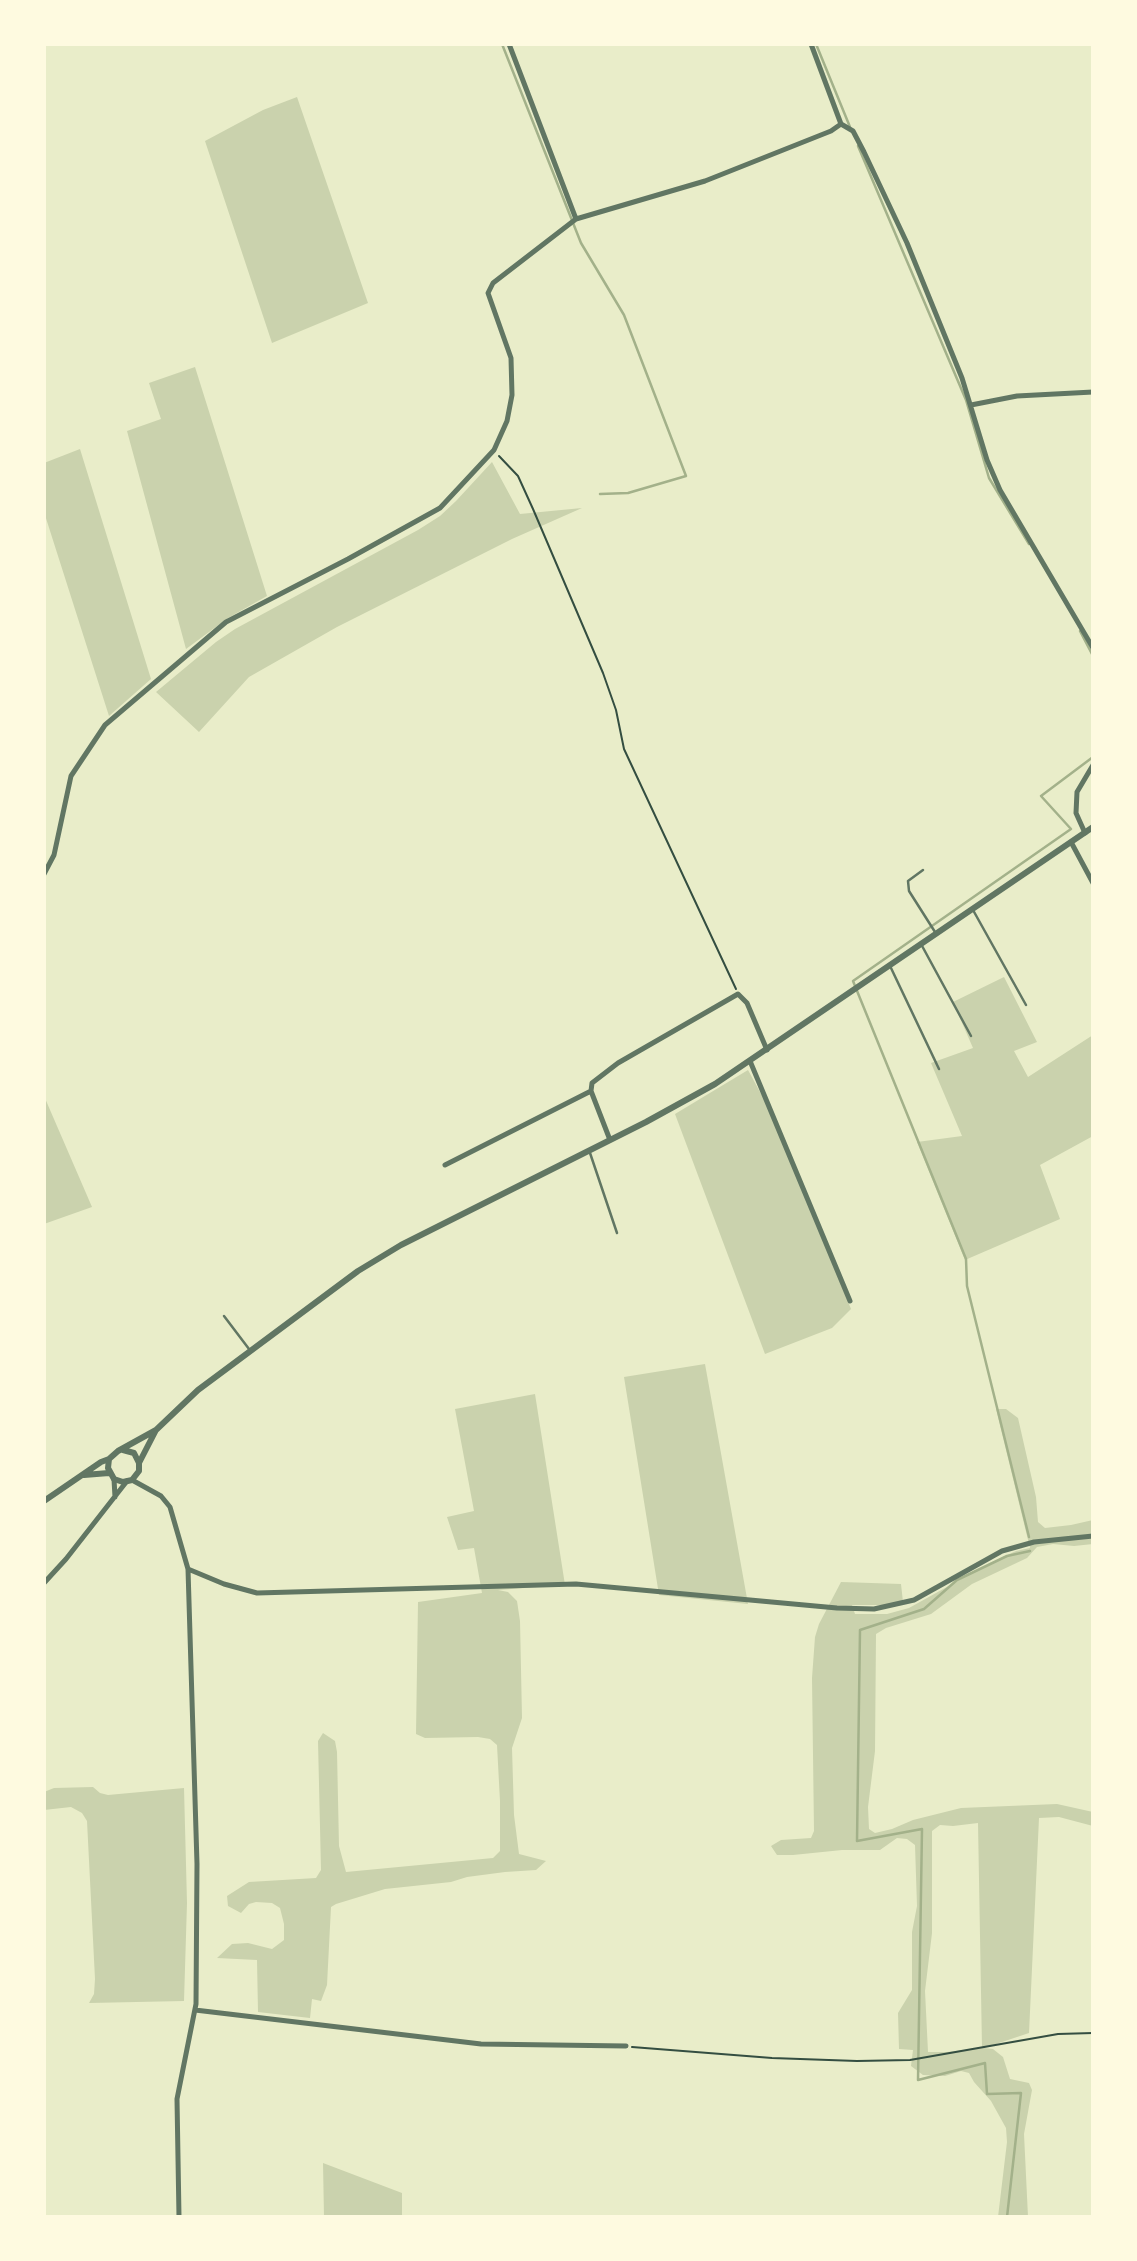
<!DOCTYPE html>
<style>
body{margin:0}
#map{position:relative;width:1137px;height:2261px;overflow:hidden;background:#e9edc9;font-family:Karla,sans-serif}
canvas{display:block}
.frame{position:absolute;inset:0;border:46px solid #fefae0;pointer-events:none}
</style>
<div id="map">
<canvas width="1137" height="2261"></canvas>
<div class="frame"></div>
</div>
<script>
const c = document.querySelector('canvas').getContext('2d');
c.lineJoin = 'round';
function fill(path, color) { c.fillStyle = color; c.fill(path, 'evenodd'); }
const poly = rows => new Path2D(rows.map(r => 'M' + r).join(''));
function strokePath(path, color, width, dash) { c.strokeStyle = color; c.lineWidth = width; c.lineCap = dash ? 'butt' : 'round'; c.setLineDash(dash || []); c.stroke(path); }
fill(poly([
 [297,97,368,303,272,343,205,141,263,110],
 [195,367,267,596,228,618,186,649,127,431,161,419,149,383],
 [80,449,151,679,109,716,44,512,44,463],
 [492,462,520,514,582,508,512,539,337,627,249,677,199,732,156,692,216,642,235,629,418,530,440,516,456,501],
 [1004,977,1037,1042,1014,1051,1028,1077,1093,1035,1093,1136,1040,1165,1060,1219,965,1260,917,1142,962,1136,931,1063,973,1048,953,1002],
 [748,1070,772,1114,851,1309,832,1328,765,1354,675,1114],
 [44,1096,92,1207,44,1224],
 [705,1364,748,1604,659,1595,624,1377],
 [535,1394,565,1585,498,1590,508,1592,517,1601,520,1621,522,1718,512,1748,514,1815,519,1854,546,1861,536,1870,505,1872,467,1877,451,1882,385,1889,336,1904,331,1907,327,1985,321,2001,312,1999,310,2018,258,2012,257,1960,217,1958,232,1944,248,1943,272,1949,284,1940,284,1924,280,1908,272,1903,256,1902,249,1904,241,1913,228,1906,227,1896,249,1882,316,1878,321,1870,318,1741,323,1733,335,1741,337,1752,339,1846,346,1872,493,1858,500,1851,500,1801,497,1745,490,1739,478,1737,425,1738,416,1734,418,1602,482,1593,474,1548,458,1550,447,1517,474,1511,455,1409],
 [996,1409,1006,1409,1018,1418,1036,1497,1038,1522,1045,1528,1071,1525,1093,1520,1093,1544,1074,1546,1053,1544,1037,1547,1027,1558,972,1584,931,1614,886,1628,876,1634,875,1751,868,1807,869,1829,875,1833,892,1829,913,1820,961,1808,1057,1804,1093,1812,1093,1826,1059,1817,1039,1818,1029,2033,984,2048,993,2049,1003,2057,1010,2079,1029,2083,1032,2090,1024,2134,1028,2217,998,2217,1007,2142,1006,2128,991,2101,974,2082,969,2073,961,2071,945,2076,923,2075,911,2066,913,2050,899,2049,898,2013,912,1990,912,1932,917,1906,915,1845,907,1839,897,1838,880,1850,842,1850,793,1855,777,1855,771,1846,781,1840,811,1838,814,1831,812,1678,815,1637,819,1624,841,1582,901,1584,903,1602,886,1605,852,1605,855,1614,887,1614,909,1608,990,1563,1016,1551,1030,1548],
 [978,1823,982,2048,947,2052,928,2052,925,1991,932,1933,932,1831,940,1825,953,1826],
 [93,1787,100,1793,108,1795,184,1788,187,1903,184,2001,89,2003,94,1994,95,1979,87,1821,82,1813,71,1807,44,1810,44,1792,54,1788],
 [323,2163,402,2193,402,2217,324,2217]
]), '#cad2ad');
strokePath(poly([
 [502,44,581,243,624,315,686,476,628,493,600,494],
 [816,44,850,127],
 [858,146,966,400,989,478,1029,544],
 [1080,631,1093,656],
 [1029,1537,967,1286,966,1259,853,981,1071,829,1041,796,1093,757],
 [1007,2217,1021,2093,987,2094,985,2063,918,2080,922,1829,857,1841,860,1630,924,1609,957,1580,1007,1556,1030,1551]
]), '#a3b18a', 2.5);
strokePath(poly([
 [499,456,518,476,533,509,603,673,616,710,624,749,736,989],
 [632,2047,772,2058,857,2061,910,2060,1058,2034,1093,2033]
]), '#344e41', 2);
strokePath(poly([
 [923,870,908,881,909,891,935,932],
 [973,910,1026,1005],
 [921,944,971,1036],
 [891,968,939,1069],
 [589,1150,617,1233],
 [224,1316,249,1349]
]), '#617663', 2.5);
strokePath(poly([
 [509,44,576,219],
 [841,124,853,131,864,152,907,243,962,378,987,460,1000,490,1093,648],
 [971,405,1017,396,1093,392],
 [1085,833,1076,813,1077,792,1093,765],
 [1071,842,1093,883],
 [44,874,54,855,71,776,105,725,226,622,348,559,440,508,494,450,507,421,512,395,511,358,488,293,493,283,576,219,705,181,831,131,841,124,811,44],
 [750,1061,850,1301],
 [610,1140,591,1091,592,1083,618,1063,738,994,747,1003,767,1050],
 [445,1165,591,1091],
 [114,1479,115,1497],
 [132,1480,161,1496,170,1507,188,1569,197,1864,196,2004,177,2099,179,2217],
 [188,1569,224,1584,257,1593,576,1584,837,1608,874,1609,914,1600,1002,1551,1034,1542,1093,1536],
 [44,1583,66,1559,127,1481],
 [195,2010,481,2044,626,2046]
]), '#617663', 5);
strokePath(poly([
 [109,1459,108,1468,114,1479,123,1482,132,1480,139,1471,139,1463,134,1453,123,1450],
 [139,1463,156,1430],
 [84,1475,109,1473],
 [44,1501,101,1462,109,1459,118,1451,156,1430,198,1390,358,1271,401,1245,646,1122,715,1084,1093,827]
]), '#617663', 6);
</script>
